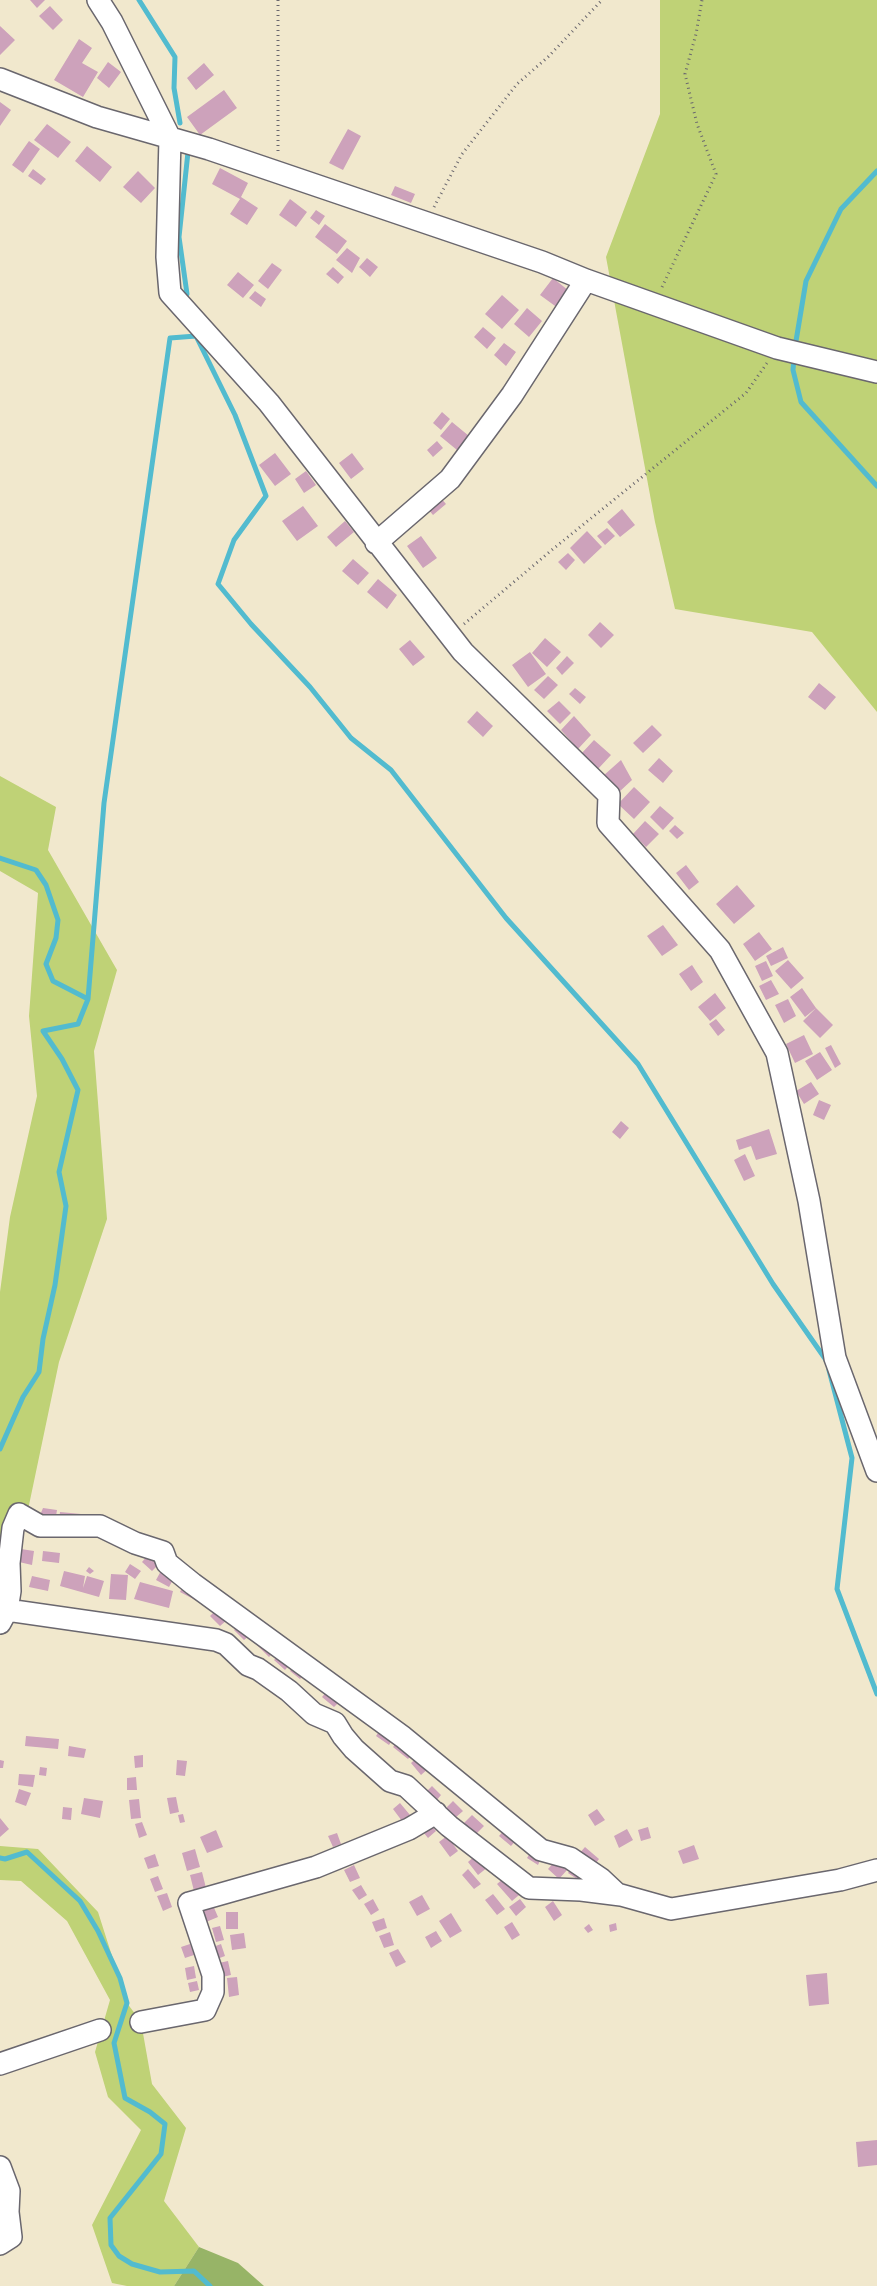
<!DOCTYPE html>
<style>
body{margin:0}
canvas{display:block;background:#f1e8cd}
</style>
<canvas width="877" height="2286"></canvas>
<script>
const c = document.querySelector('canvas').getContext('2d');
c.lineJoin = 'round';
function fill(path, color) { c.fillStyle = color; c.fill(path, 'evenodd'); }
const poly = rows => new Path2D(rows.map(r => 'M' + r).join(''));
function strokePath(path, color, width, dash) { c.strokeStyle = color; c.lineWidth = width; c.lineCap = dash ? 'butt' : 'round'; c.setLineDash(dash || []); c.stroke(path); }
fill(poly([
 [660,0,877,0,877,712,812,632,675,609,655,522,606,257,660,114],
 [0,776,56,807,48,850,117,970,94,1051,107,1219,59,1362,7,1610,0,1625,0,1292,10,1217,37,1096,29,1016,38,893,0,871],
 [0,1846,38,1849,98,1912,127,2003,141,2022,152,2084,186,2128,164,2201,199,2247,174,2286,127,2286,112,2283,92,2225,141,2130,108,2097,95,2052,110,2000,67,1921,21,1881,0,1880]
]), '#bfd276');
fill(poly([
 [199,2247,238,2263,264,2286,174,2286]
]), '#97b467');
strokePath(poly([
 [139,0,175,57,174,88,180,123],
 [187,294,179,237,188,152],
 [795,347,806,281,841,209,877,171],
 [794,358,793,370,801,402,877,486],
 [0,858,36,870,46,885,58,920,56,938,46,964,53,981,88,999,78,1024,43,1031,62,1059,78,1090,59,1172,66,1206,55,1285,43,1339,39,1372,23,1397,0,1449],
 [88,999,104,803,170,338,196,336,235,415,266,496,234,540,218,584,251,624,310,687,351,738,391,770,506,918,638,1064,773,1284,826,1360],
 [829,1370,852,1458,837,1589,877,1694],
 [0,1858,5,1859,27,1852,80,1901,98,1931,120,1978,127,2003,114,2043,125,2098,150,2112,165,2124,161,2154,110,2218,111,2245,119,2256,132,2264,160,2272,194,2271,210,2286]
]), '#52bbcf', 5);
fill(poly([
 [30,0,45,0,37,8],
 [50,6,63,20,53,30,39,16],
 [0,26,15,40,0,55],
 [79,39,92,48,82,63,98,72,83,97,54,80],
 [108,62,121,72,109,88,97,78],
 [204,63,214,75,196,90,187,78],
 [224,90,237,108,200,135,187,117],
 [0,102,11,110,0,126],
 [47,124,71,142,58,158,34,140],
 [348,129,361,136,343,170,329,163],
 [29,141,40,149,23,173,12,165],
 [87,146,112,167,100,182,75,161],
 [220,168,248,183,241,197,258,208,247,225,230,214,240,199,212,184],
 [33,169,46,179,41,185,28,176],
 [138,171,155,188,141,203,123,187],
 [395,186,415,194,411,203,391,195],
 [290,199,307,212,296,227,279,215],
 [316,210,325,216,319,225,310,218],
 [325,224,347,241,337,254,315,237],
 [347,248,360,258,352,273,336,260],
 [367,258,378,267,370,277,359,267],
 [272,263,282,270,268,289,258,281],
 [333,267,344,277,338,284,326,274],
 [238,272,254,285,243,298,227,285],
 [553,278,574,295,562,311,540,295],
 [255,291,266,299,261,307,249,298],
 [502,295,519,310,502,329,485,314],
 [527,308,542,321,529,337,514,324],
 [483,327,496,338,487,349,474,337],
 [504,343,516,352,506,366,494,355],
 [442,412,450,419,441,430,433,423],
 [452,422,469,436,457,450,440,436],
 [437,441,443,448,433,457,427,450],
 [275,453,291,474,275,486,259,465],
 [352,453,364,469,351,479,339,463],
 [306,471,316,485,304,493,295,479],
 [440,497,446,504,433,515,427,508],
 [303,506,318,526,297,541,282,521],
 [622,509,635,525,620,537,607,522],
 [345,521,354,532,336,547,327,537],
 [607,528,615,536,605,545,597,536],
 [587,531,602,547,584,564,570,548],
 [421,536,437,558,423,568,407,546],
 [568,553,575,560,566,570,558,562],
 [353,559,369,573,358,585,342,571],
 [378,579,397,595,387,609,367,592],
 [600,622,614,635,601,648,588,635],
 [545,638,561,652,547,667,532,653],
 [410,640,425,657,413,666,399,649],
 [530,652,546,674,528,687,512,665],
 [567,656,574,663,562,675,556,668],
 [548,676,558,685,544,699,534,690],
 [819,683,836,697,825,710,808,697],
 [575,688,586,697,580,704,569,694],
 [559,701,571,713,560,724,547,711],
 [477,711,493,726,483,737,467,722],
 [574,716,591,735,578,749,561,730],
 [652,725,662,735,643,753,633,743],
 [594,740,611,755,598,769,581,754],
 [659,758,673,771,663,783,648,770],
 [621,760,632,780,618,793,603,776],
 [634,787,650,802,634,819,618,804],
 [660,806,674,818,663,830,650,817],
 [645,821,659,834,646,847,633,834],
 [675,825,684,833,677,839,669,831],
 [686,865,699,882,689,890,676,873],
 [737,885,755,906,734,924,716,904],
 [663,925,678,945,662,956,647,936],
 [759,932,772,949,755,961,743,944],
 [783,947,788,958,771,966,766,956],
 [788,960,804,978,791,989,775,971],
 [766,961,773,976,762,981,755,966],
 [692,965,703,982,691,991,679,974],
 [771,980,779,994,766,1000,759,986],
 [802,988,816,1008,833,1025,820,1038,803,1021,816,1008,805,1017,790,997],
 [715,993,726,1008,710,1021,698,1007],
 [788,999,796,1016,784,1023,775,1005],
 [716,1019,725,1030,718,1036,709,1024],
 [804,1035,813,1054,795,1063,786,1044],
 [831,1045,841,1064,835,1068,825,1048],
 [820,1052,832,1070,817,1080,805,1061],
 [811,1082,819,1094,804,1104,796,1091],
 [819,1100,831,1105,824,1120,813,1115],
 [621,1121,629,1128,620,1139,612,1132],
 [769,1129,777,1154,756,1160,751,1146,739,1150,736,1140],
 [745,1154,755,1176,744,1181,734,1160],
 [43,1508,57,1510,55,1522,38,1520],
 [60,1512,81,1514,81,1523,59,1521],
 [21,1549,34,1551,32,1565,19,1562],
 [43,1551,60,1553,59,1563,42,1561],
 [149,1554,159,1564,152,1571,142,1562],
 [130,1564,141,1571,135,1579,125,1572],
 [89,1567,94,1571,90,1574,86,1571],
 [162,1569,175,1576,169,1587,156,1580],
 [64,1571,85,1576,83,1588,87,1576,104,1581,99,1597,60,1586],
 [111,1574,128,1575,126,1600,109,1599],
 [32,1576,50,1580,48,1591,29,1587],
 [140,1582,173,1591,169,1608,134,1599],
 [184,1584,206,1595,201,1603,180,1592],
 [217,1609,227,1620,220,1626,210,1616],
 [240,1624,250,1635,244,1640,234,1630],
 [262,1638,275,1651,269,1657,256,1644],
 [280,1654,291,1663,285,1670,274,1660],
 [295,1665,305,1673,300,1679,290,1671],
 [329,1689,341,1700,334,1707,322,1697],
 [382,1727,395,1736,389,1745,376,1736],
 [26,1736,59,1739,58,1749,25,1746],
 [399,1740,414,1752,408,1759,393,1747],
 [69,1746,86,1749,84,1758,68,1756],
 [143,1755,143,1767,135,1768,134,1756],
 [419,1756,429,1768,421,1775,411,1763],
 [0,1760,4,1761,3,1768,0,1768],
 [177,1760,187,1761,185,1776,176,1775],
 [40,1767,47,1768,46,1776,39,1775],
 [19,1774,35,1775,33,1787,18,1785],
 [136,1777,137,1790,127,1790,127,1778],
 [432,1786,441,1795,436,1801,427,1791],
 [19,1789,31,1793,26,1806,15,1802],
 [176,1797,179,1812,170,1814,167,1798],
 [84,1798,103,1801,100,1818,81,1814],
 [139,1799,141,1818,131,1819,129,1800],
 [453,1801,463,1811,455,1818,446,1808],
 [400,1803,410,1815,402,1821,393,1809],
 [63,1807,72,1808,71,1820,62,1819],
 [597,1809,605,1820,595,1826,588,1815],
 [183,1814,185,1822,180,1823,178,1815],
 [472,1815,484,1826,475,1835,464,1823],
 [0,1818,9,1829,0,1837],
 [427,1820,436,1831,428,1838,419,1827],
 [142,1822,147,1835,139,1838,135,1824],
 [648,1827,651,1838,641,1841,638,1830],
 [506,1828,518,1838,511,1846,499,1836],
 [627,1829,633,1840,619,1848,614,1836],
 [216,1830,223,1847,207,1853,200,1837],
 [337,1833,341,1844,333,1847,328,1836],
 [447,1836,458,1851,450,1857,439,1842],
 [694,1845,699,1859,683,1864,678,1851],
 [585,1847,599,1859,593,1867,578,1855],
 [195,1849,200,1867,187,1871,182,1853],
 [530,1853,542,1856,538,1865,527,1858],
 [155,1854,159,1866,148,1869,144,1858],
 [477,1854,488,1867,478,1875,468,1862],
 [555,1861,567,1870,559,1879,548,1869],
 [354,1865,360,1878,350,1882,344,1870],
 [572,1867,581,1874,577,1879,568,1873],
 [468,1869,481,1884,474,1889,462,1875],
 [202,1872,206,1888,194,1891,190,1875],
 [510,1873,525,1890,512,1901,497,1884],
 [158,1876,163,1889,155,1892,150,1879],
 [361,1885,367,1895,359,1900,352,1890],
 [167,1893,172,1907,163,1911,157,1896],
 [493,1894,505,1909,497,1915,485,1900],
 [422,1895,430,1909,417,1916,409,1902],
 [373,1899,379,1910,371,1915,364,1904],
 [520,1899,526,1907,516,1916,509,1907],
 [553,1901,562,1915,554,1921,545,1907],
 [212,1903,218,1917,206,1922,201,1908],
 [226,1912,238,1912,238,1929,226,1929],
 [451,1913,462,1931,450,1938,439,1921],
 [384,1918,387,1928,376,1932,372,1922],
 [512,1922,520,1935,512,1940,504,1927],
 [616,1923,617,1930,610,1932,609,1925],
 [589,1924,593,1930,588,1933,584,1928],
 [220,1926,224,1940,216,1942,212,1928],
 [436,1931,442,1941,431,1948,425,1937],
 [390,1932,394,1945,384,1948,379,1936],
 [244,1933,246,1948,232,1950,230,1935],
 [190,1944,194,1955,185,1958,181,1947],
 [221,1944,225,1956,217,1959,213,1947],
 [398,1949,406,1962,396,1967,389,1953],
 [228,1961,231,1975,222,1977,219,1963],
 [194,1966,196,1978,187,1980,185,1968],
 [827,1973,829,2004,809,2006,806,1975],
 [237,1977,239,1995,229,1997,227,1978],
 [197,1981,199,1990,190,1992,188,1983],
 [877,2140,877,2165,858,2167,856,2142]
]), '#cda2bb');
const minor = poly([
 [98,0,112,22,170,138,167,257,170,293,269,403,463,652,609,795,608,823,720,950,777,1053,809,1201,835,1358,877,1471],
 [0,79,97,117,209,149,542,262,586,280,777,348,877,372],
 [376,543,450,479,512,395,586,280],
 [7,1610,10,1591,9,1563,13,1528,19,1514,40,1526,100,1526,135,1543,163,1552,167,1563,193,1584,403,1737,541,1850,570,1858,601,1879,617,1894],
 [0,1623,7,1610,216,1640,226,1644,248,1665,258,1669,289,1691,314,1714,335,1723,343,1736,354,1749,390,1781,406,1786,449,1826,529,1888,581,1890,621,1895,671,1909,840,1880,877,1870],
 [141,2022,205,2010,213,1992,213,1975,189,1903,316,1867,409,1829,436,1813],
 [0,2064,100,2030],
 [0,2167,9,2191,8,2212,11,2237,0,2244]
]);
strokePath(minor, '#6a676e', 24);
strokePath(poly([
 [278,0,278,154],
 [434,207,462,154,517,84,548,57,602,0],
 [662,287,716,174,697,124,685,74,696,34,702,0],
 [464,624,553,549,746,393,767,363]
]), '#6a676e', 3, [1, 4]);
strokePath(minor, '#fff', 21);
</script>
